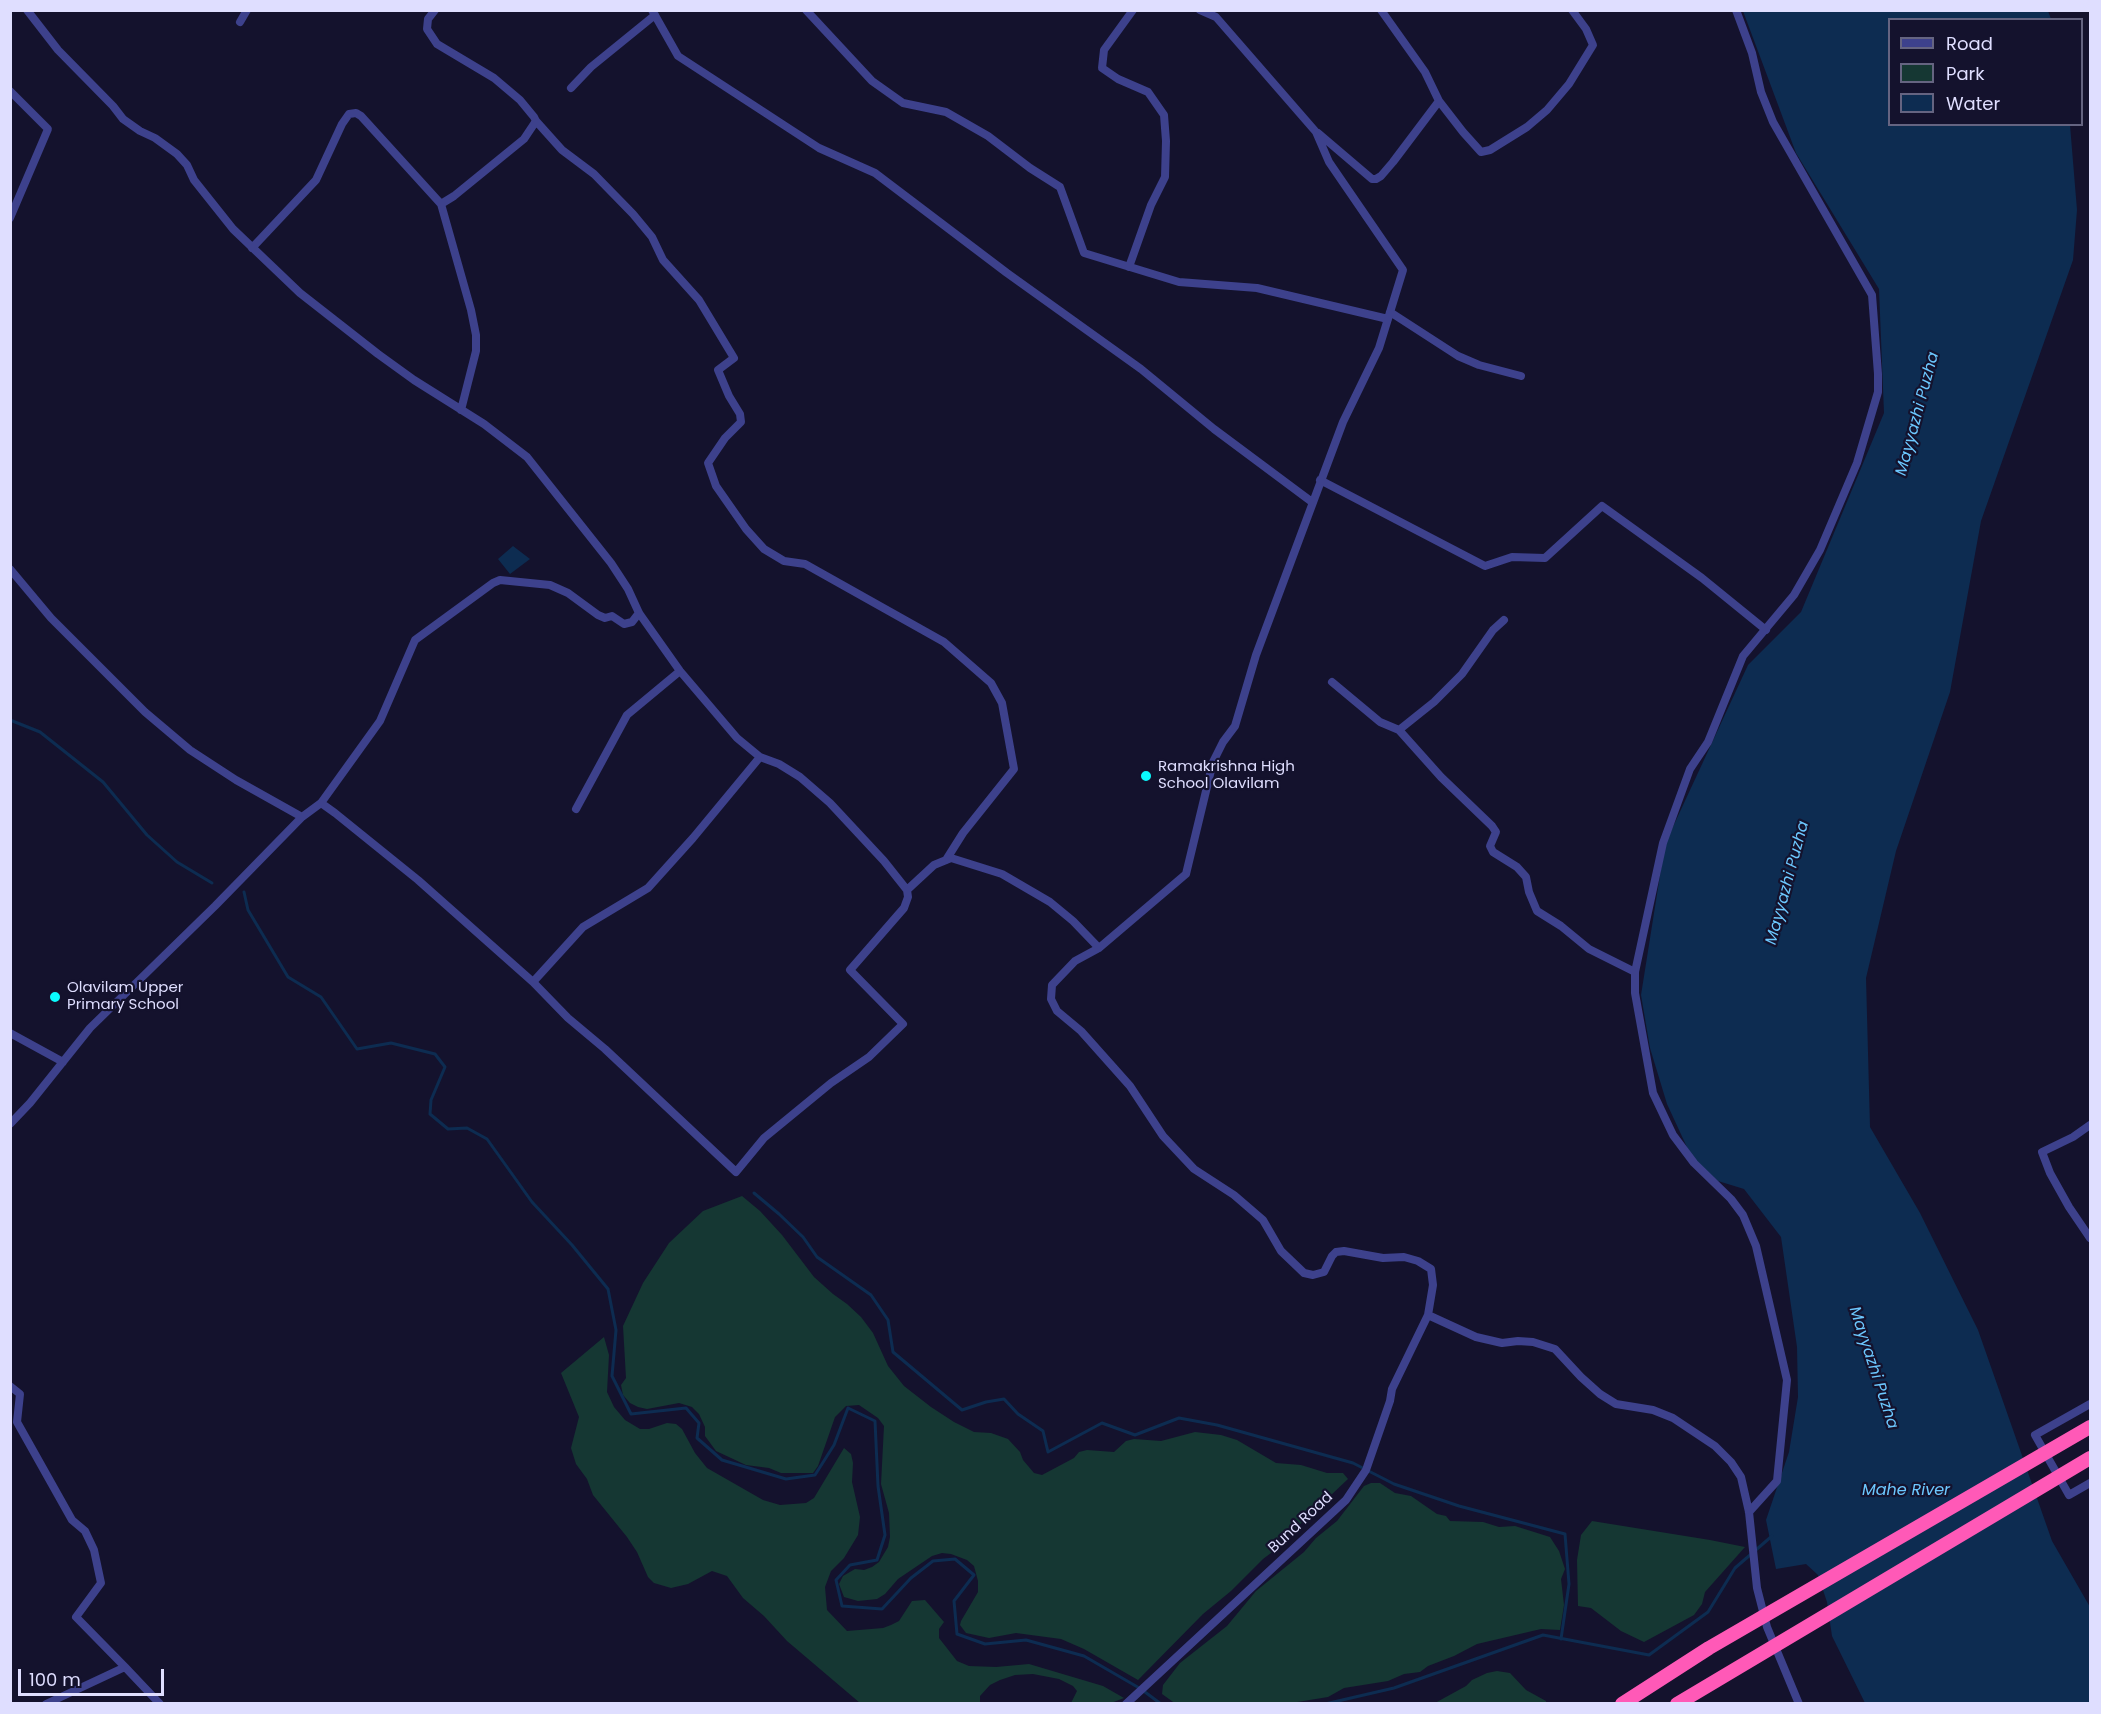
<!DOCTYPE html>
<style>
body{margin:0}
#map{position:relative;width:2101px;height:1714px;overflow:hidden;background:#14122d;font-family:Poppins,sans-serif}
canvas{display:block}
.frame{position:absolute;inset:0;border:12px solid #dfdeff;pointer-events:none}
.legend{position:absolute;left:1888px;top:18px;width:195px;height:108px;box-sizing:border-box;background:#14122d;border:2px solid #656481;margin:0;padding:8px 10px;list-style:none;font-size:18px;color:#dfdeff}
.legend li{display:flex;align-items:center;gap:12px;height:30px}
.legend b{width:30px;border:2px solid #656481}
.scale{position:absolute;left:18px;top:1669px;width:146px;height:27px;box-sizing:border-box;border:3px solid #dfdeff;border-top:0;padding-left:8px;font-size:18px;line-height:21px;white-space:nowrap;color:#dfdeff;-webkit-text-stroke:4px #14122d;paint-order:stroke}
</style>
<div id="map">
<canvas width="2101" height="1714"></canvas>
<div class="frame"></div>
<ul class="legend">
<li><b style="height:8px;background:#3d418c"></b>Road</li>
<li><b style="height:16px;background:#153733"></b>Park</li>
<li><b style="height:16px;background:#0d2c51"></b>Water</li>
</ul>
<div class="scale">100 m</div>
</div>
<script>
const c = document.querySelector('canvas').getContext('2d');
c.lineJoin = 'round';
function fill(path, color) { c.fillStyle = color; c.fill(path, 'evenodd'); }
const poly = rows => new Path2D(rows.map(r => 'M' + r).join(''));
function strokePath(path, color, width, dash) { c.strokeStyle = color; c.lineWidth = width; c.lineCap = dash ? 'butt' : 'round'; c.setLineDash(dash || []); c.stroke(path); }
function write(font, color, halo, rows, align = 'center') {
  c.font = font + ' Poppins,sans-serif'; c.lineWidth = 4.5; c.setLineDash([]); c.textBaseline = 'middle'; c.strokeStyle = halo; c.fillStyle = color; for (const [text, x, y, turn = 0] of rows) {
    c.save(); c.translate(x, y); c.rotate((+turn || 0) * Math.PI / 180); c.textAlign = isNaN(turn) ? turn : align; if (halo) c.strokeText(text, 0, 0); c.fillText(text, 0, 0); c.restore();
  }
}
fill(poly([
 [742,1196,760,1211,782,1235,814,1277,833,1294,847,1304,861,1317,873,1333,888,1366,904,1386,931,1407,954,1422,974,1432,991,1433,1008,1439,1020,1452,1023,1460,1034,1473,1042,1475,1074,1458,1079,1452,1087,1450,1114,1452,1126,1441,1134,1439,1161,1441,1195,1432,1221,1435,1237,1440,1276,1463,1301,1465,1327,1473,1343,1473,1348,1479,1294,1530,1283,1544,1263,1559,1231,1591,1203,1614,1138,1680,1084,1649,1061,1639,1016,1633,989,1638,966,1633,960,1625,961,1621,978,1592,978,1581,974,1566,967,1560,951,1554,942,1553,932,1556,898,1579,885,1594,877,1599,858,1601,844,1597,839,1584,843,1576,855,1569,864,1570,872,1567,879,1562,888,1547,890,1537,889,1513,881,1484,884,1426,878,1418,859,1405,846,1406,835,1417,818,1466,813,1473,781,1473,769,1468,746,1465,716,1451,705,1436,705,1427,699,1414,692,1407,679,1403,647,1409,638,1407,630,1403,623,1395,621,1385,626,1378,623,1326,643,1283,669,1243,703,1211],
 [604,1337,609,1355,607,1392,614,1407,625,1420,640,1429,649,1429,667,1423,676,1424,682,1429,695,1453,707,1468,763,1500,780,1505,806,1503,814,1498,844,1448,851,1454,853,1463,852,1482,860,1517,858,1535,844,1558,831,1571,825,1587,827,1610,847,1631,883,1628,891,1625,899,1621,912,1601,925,1600,944,1622,939,1629,939,1638,957,1661,969,1666,996,1667,1029,1664,1103,1686,1124,1698,1111,1703,1071,1703,1077,1691,1073,1686,1059,1679,1033,1674,1015,1675,1000,1680,990,1685,980,1696,980,1703,860,1703,787,1641,764,1616,743,1598,727,1576,712,1571,688,1584,671,1588,654,1583,648,1577,637,1552,627,1537,593,1495,587,1479,576,1464,571,1448,579,1417,561,1373],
 [1371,1483,1380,1483,1395,1493,1411,1496,1437,1514,1446,1516,1450,1521,1483,1522,1499,1527,1515,1526,1550,1537,1559,1551,1565,1569,1561,1579,1564,1605,1560,1630,1541,1629,1477,1644,1454,1656,1428,1666,1420,1672,1404,1674,1388,1681,1344,1688,1328,1697,1285,1704,1176,1704,1162,1694,1163,1685,1180,1663,1227,1626,1256,1591,1304,1552,1316,1538,1337,1521,1364,1486],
 [1592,1521,1710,1540,1745,1547,1705,1592,1702,1604,1694,1615,1644,1642,1621,1631,1591,1608,1578,1606,1577,1560,1581,1535],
 [1497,1671,1510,1673,1526,1690,1546,1701,1546,1703,1435,1703,1466,1686,1472,1680,1487,1673]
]), '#153733');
fill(poly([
 [1743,11,2048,11,2051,19,1890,20,1890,124,2070,125,2077,210,2073,260,1981,521,1950,692,1896,851,1866,978,1870,1127,1920,1213,1978,1330,2052,1541,2090,1607,2090,1703,1865,1703,1832,1636,1827,1602,1818,1575,1806,1564,1776,1569,1766,1520,1789,1452,1798,1397,1797,1347,1781,1237,1744,1189,1718,1181,1692,1158,1667,1104,1650,1048,1641,995,1665,844,1748,665,1801,612,1884,413,1879,289,1796,153],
 [513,546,530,559,510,574,498,559]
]), '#0d2c51');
strokePath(poly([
 [10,720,40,732,103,782,147,835,177,862,212,883],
 [244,892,248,910,288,977,321,997,357,1049,391,1043,435,1054,445,1067,431,1100,430,1114,448,1129,467,1128,487,1139,532,1202,572,1245,608,1289,616,1330,612,1376,631,1414,686,1408,699,1423,697,1438,722,1460,786,1479,815,1475,834,1445,848,1408,875,1421,878,1486,885,1535,877,1560,850,1565,836,1580,842,1606,882,1609,911,1578,933,1561,955,1559,974,1575,954,1601,957,1634,985,1644,1026,1640,1084,1656,1141,1689,1161,1704],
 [754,1193,779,1214,803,1237,817,1257,871,1295,888,1320,893,1352,962,1410,986,1402,1004,1399,1018,1414,1043,1431,1048,1452,1102,1423,1135,1435,1179,1418,1217,1425,1353,1463,1394,1484,1459,1506,1565,1534,1569,1584,1561,1639],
 [1325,1704,1394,1688,1543,1635,1649,1655,1708,1612,1735,1568,1772,1536]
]), '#0d2c51', 3);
strokePath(poly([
 [27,10,58,50,113,106,123,119,140,131,155,138,177,154,187,165,194,180,233,229,300,293,378,354,414,380,484,424,527,457,611,563,628,589,639,613,680,671,737,738,760,757,779,764,800,777,830,803,884,861,907,890,934,865,951,858,1002,874,1050,902,1073,921,1099,948,1075,961,1052,985,1051,999,1057,1011,1081,1031,1130,1086,1163,1136,1194,1169,1234,1195,1263,1220,1281,1251,1304,1273,1313,1275,1324,1272,1332,1256,1336,1252,1344,1251,1383,1258,1404,1257,1418,1261,1431,1269,1433,1285,1428,1315,1392,1389,1390,1401,1366,1470,1346,1500,1126,1704],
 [435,10,428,19,427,29,437,44,494,78,520,100,534,117,536,121,562,150,594,174,633,214,652,237,663,260,699,300,734,358,718,370,729,396,740,414,741,422,725,438,708,463,716,486,746,529,764,549,784,561,805,564,944,642,991,683,1002,703,1014,769,963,833,946,860],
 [652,10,678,56,819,148,875,173,1007,273,1141,369,1214,429,1312,502],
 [806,10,872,81,903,103,946,112,988,136,1030,168,1060,187,1084,253,1179,282,1257,288,1388,319],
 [1736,10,1752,53,1761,92,1773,122,1872,295,1878,374,1878,392,1857,463,1820,550,1794,595,1743,656,1708,742,1690,769,1663,843,1635,972,1635,993,1653,1093,1673,1135,1694,1163,1731,1199,1743,1215,1756,1246,1787,1380,1777,1481,1749,1512],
 [240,22,247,10],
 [571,88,591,67,655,15],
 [10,91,48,129,10,218],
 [1439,101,1463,132,1481,152,1490,150,1527,127,1547,110,1569,84,1593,45,1586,29,1572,10],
 [1318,133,1372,179,1376,179,1381,176,1393,162,1439,101,1425,72,1381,10],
 [441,204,454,196,524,139,536,121],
 [252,248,316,180,342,124,349,114,356,113,361,116,441,204,471,310,476,335,476,351,461,410],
 [1129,267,1151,205,1165,177,1166,141,1164,115,1148,92,1118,79,1102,68,1104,50,1133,10],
 [1390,312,1458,356,1479,365,1521,376],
 [1320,480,1485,566,1512,557,1545,558,1602,506,1702,578,1766,630],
 [10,569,51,618,145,712,190,750,236,780,302,817,321,803,335,813,418,880,533,982],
 [1332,682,1380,722,1399,730,1441,777,1492,826,1496,832,1490,846,1493,852,1517,867,1526,877,1529,892,1537,911,1561,926,1589,949,1635,972],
 [1399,730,1434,702,1462,674,1493,630,1504,620],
 [760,757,693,838,648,888,583,927,533,982,568,1018,605,1049,736,1172,764,1138,831,1083,869,1057,903,1024,850,970,904,908,908,897,907,890],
 [321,803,380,721,415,640,493,583,500,580,550,585,568,593,598,615,605,618,612,616,624,624,632,622,639,613],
 [576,809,627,715,680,671],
 [1099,948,1186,874,1213,762,1223,742,1235,726,1256,655,1343,422,1379,348,1403,270,1329,162,1316,132,1216,17,1200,10],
 [10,1033,63,1062],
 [10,1124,30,1103,90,1028,215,906,302,817],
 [2090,1125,2073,1137,2042,1152,2050,1173,2069,1207,2090,1238],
 [1428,1315,1476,1337,1502,1343,1518,1341,1533,1342,1555,1349,1581,1377,1600,1394,1616,1404,1653,1410,1673,1418,1715,1446,1731,1462,1741,1477,1749,1512,1757,1588,1767,1627,1799,1704],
 [10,1386,20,1394,17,1422,72,1520,85,1531,94,1550,101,1583,76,1617,125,1667],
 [2090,1404,2035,1435,2069,1495,2090,1483],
 [46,1704,125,1667,160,1704]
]), '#3d418c', 8);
strokePath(poly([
 [1622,1704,1709,1648,2090,1427],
 [1677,1704,2090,1458]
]), '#ff59b7', 14);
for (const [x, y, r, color] of [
 [1146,776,6,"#0afcff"],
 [55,997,6,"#0afcff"]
]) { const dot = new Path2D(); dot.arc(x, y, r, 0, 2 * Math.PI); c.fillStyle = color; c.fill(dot); strokePath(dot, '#14122d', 2); }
write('15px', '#dfdeff', '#14122d', [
 ["Ramakrishna High",1158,767],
 ["School Olavilam",1158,784],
 ["Olavilam Upper",67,988],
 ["Primary School",67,1005]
], 'left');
write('15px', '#dfdeff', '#14122d', [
 ["Bund Road",1301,1523,-43]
]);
write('italic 16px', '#6cc8ff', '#14122d', [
 ["Mayyazhi Puzha",1918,414,-75],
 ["Mayyazhi Puzha",1788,883,-75],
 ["Mayyazhi Puzha",1873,1368,72],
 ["Mahe River",1906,1491]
]);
</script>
